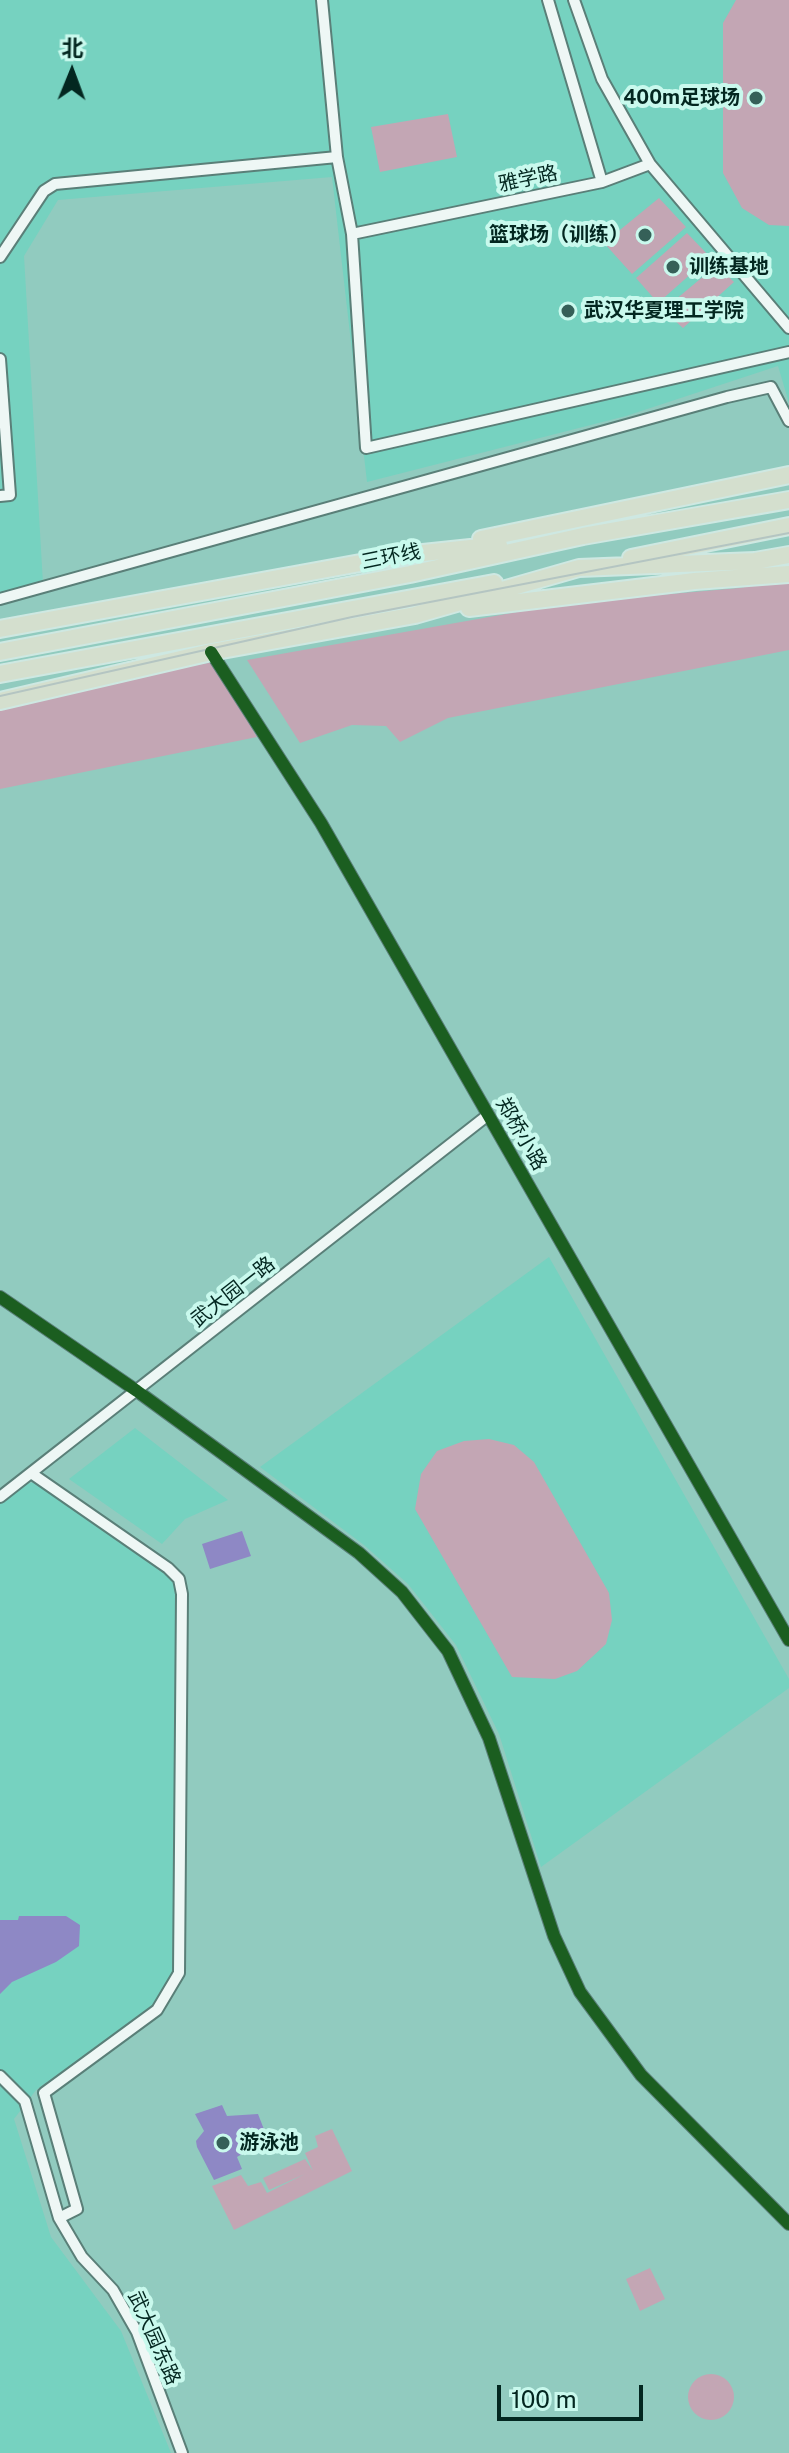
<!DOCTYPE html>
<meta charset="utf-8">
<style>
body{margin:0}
#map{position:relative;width:789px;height:2453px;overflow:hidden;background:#91cbbf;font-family:"Public Sans","Noto Sans SC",sans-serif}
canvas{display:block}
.north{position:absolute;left:32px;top:32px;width:80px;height:80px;-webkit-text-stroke:6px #c9f9ed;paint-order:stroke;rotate:1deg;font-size:22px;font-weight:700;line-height:32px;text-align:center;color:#032720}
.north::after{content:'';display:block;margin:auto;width:28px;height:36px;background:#032720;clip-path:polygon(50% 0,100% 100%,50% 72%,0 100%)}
.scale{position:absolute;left:497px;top:2385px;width:146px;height:36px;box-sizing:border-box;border:4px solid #032720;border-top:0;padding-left:10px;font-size:24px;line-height:28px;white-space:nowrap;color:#032720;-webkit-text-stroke:6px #c9f9ed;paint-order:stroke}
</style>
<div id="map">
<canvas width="789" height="2453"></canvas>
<div class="north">北</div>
<div class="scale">100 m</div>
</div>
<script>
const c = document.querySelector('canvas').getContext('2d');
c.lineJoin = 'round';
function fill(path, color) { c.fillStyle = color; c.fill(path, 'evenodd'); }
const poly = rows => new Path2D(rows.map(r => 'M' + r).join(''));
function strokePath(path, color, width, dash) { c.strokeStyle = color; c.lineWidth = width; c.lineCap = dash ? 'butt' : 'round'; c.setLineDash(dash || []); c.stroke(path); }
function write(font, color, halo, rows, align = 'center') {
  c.font = font + ' "Public Sans","Noto Sans SC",sans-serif'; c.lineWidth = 8; c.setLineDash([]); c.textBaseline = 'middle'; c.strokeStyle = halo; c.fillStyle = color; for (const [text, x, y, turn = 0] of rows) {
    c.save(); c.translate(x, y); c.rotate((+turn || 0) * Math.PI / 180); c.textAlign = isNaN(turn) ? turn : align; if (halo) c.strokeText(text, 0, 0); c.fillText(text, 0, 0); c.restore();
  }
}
fill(poly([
 [0,0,789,0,789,403,778,366,626,416,367,482,332,177,58,200,24,256,43,584,0,593],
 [549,1257,789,1679,789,1688,541,1867,499,1734,456,1645,408,1584,364,1545,260,1467],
 [135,1428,228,1500,185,1519,162,1544,69,1479],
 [41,1481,168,1572,177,1583,179,1973,154,2006,36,2090,14,2119,51,2237,121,2331,171,2453,0,2453,0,1504,25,1484]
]), '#76d2c0');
fill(poly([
 [736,0,789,0,789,226,769,225,742,208,723,173,723,23],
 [448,114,457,157,380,172,371,127],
 [659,198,686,227,632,274,604,243],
 [687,233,710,257,658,303,636,278],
 [717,265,734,282,683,328,663,310],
 [789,580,789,650,448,718,400,742,386,726,352,725,300,743,247,660,568,603,739,588],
 [213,662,257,737,0,789,0,703],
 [489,1439,514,1445,534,1462,609,1593,612,1620,606,1644,577,1671,555,1679,512,1677,415,1509,421,1474,437,1451,464,1441],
 [332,2129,352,2171,234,2230,212,2186,241,2175,248,2186,261,2182,267,2193,305,2174,269,2190,263,2178,305,2159,313,2171,305,2153,318,2147,315,2136],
 [650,2268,665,2299,640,2311,626,2279],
 '688 2397a23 23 0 1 1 46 0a23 23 0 1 1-46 0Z'
]), '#c3a6b4');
fill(poly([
 [242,1531,251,1556,210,1569,202,1544],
 [19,1916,66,1916,80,1925,79,1946,56,1962,12,1982,0,1994,0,1920,18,1920],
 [222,2105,227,2116,258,2114,267,2137,244,2144,247,2151,237,2157,242,2169,214,2180,197,2147,196,2141,204,2131,195,2114]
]), '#8e88c5');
const minor = poly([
 [548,0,602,182],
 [574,0,602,79,650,164],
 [337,157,352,234,602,182,650,164,789,328],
 [352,234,366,448,789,352],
 [0,257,44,191,55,184,337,157,322,0],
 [0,359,10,495,0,496],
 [0,599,727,397,771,387,789,421],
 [211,652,321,823,789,1640],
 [0,1297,137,1391,359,1553,402,1592,448,1651,489,1738,554,1936,580,1992,641,2075,789,2224],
 [31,1473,168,1568,179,1579,182,1594,179,1973,157,2010,44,2093,77,2209,59,2218],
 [0,1497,488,1115],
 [0,2076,25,2101,59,2218,82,2257,113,2290,137,2332,182,2453]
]);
const highway = poly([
 [481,539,789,475],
 [631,558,789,526],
 [469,608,695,581,789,574],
 [0,629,404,555,499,545],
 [0,652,410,574,583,536,789,500],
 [0,674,494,583],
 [0,701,211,652,415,615,579,568,755,561,789,555]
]);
strokePath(minor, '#5a7f78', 14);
strokePath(highway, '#cee8e2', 20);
strokePath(minor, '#eef7f5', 10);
strokePath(highway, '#d4dfce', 16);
strokePath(poly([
 [0,696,352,617,789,533]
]), '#b4c5c2', 2);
strokePath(poly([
 [211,652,321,823,789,1640],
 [0,1297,137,1391,359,1553,402,1592,448,1651,489,1738,554,1936,580,1992,641,2075,789,2224]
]), '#1b5e20', 12);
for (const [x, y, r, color] of [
 [756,98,8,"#356058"],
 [645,235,8,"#356058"],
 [673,267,8,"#356058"],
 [568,311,8,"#356058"],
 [223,2143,8,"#356058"]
]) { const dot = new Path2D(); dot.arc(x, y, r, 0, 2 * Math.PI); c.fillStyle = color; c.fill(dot); strokePath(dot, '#c9f9ed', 3); }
write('bold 20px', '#032720', '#c9f9ed', [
 ["400m足球场",740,98,"right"],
 ["篮球场（训练）",629,235,"right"],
 ["训练基地",689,267],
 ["武汉华夏理工学院",584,311],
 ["游泳池",239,2143]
], 'left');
write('20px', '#032720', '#c9f9ed', [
 ["雅学路",528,179,-12],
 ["三环线",391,557,-11],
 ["郑桥小路",521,1134,60],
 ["武大园一路",233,1292,-38],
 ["武大园东路",154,2338,66]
]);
</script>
